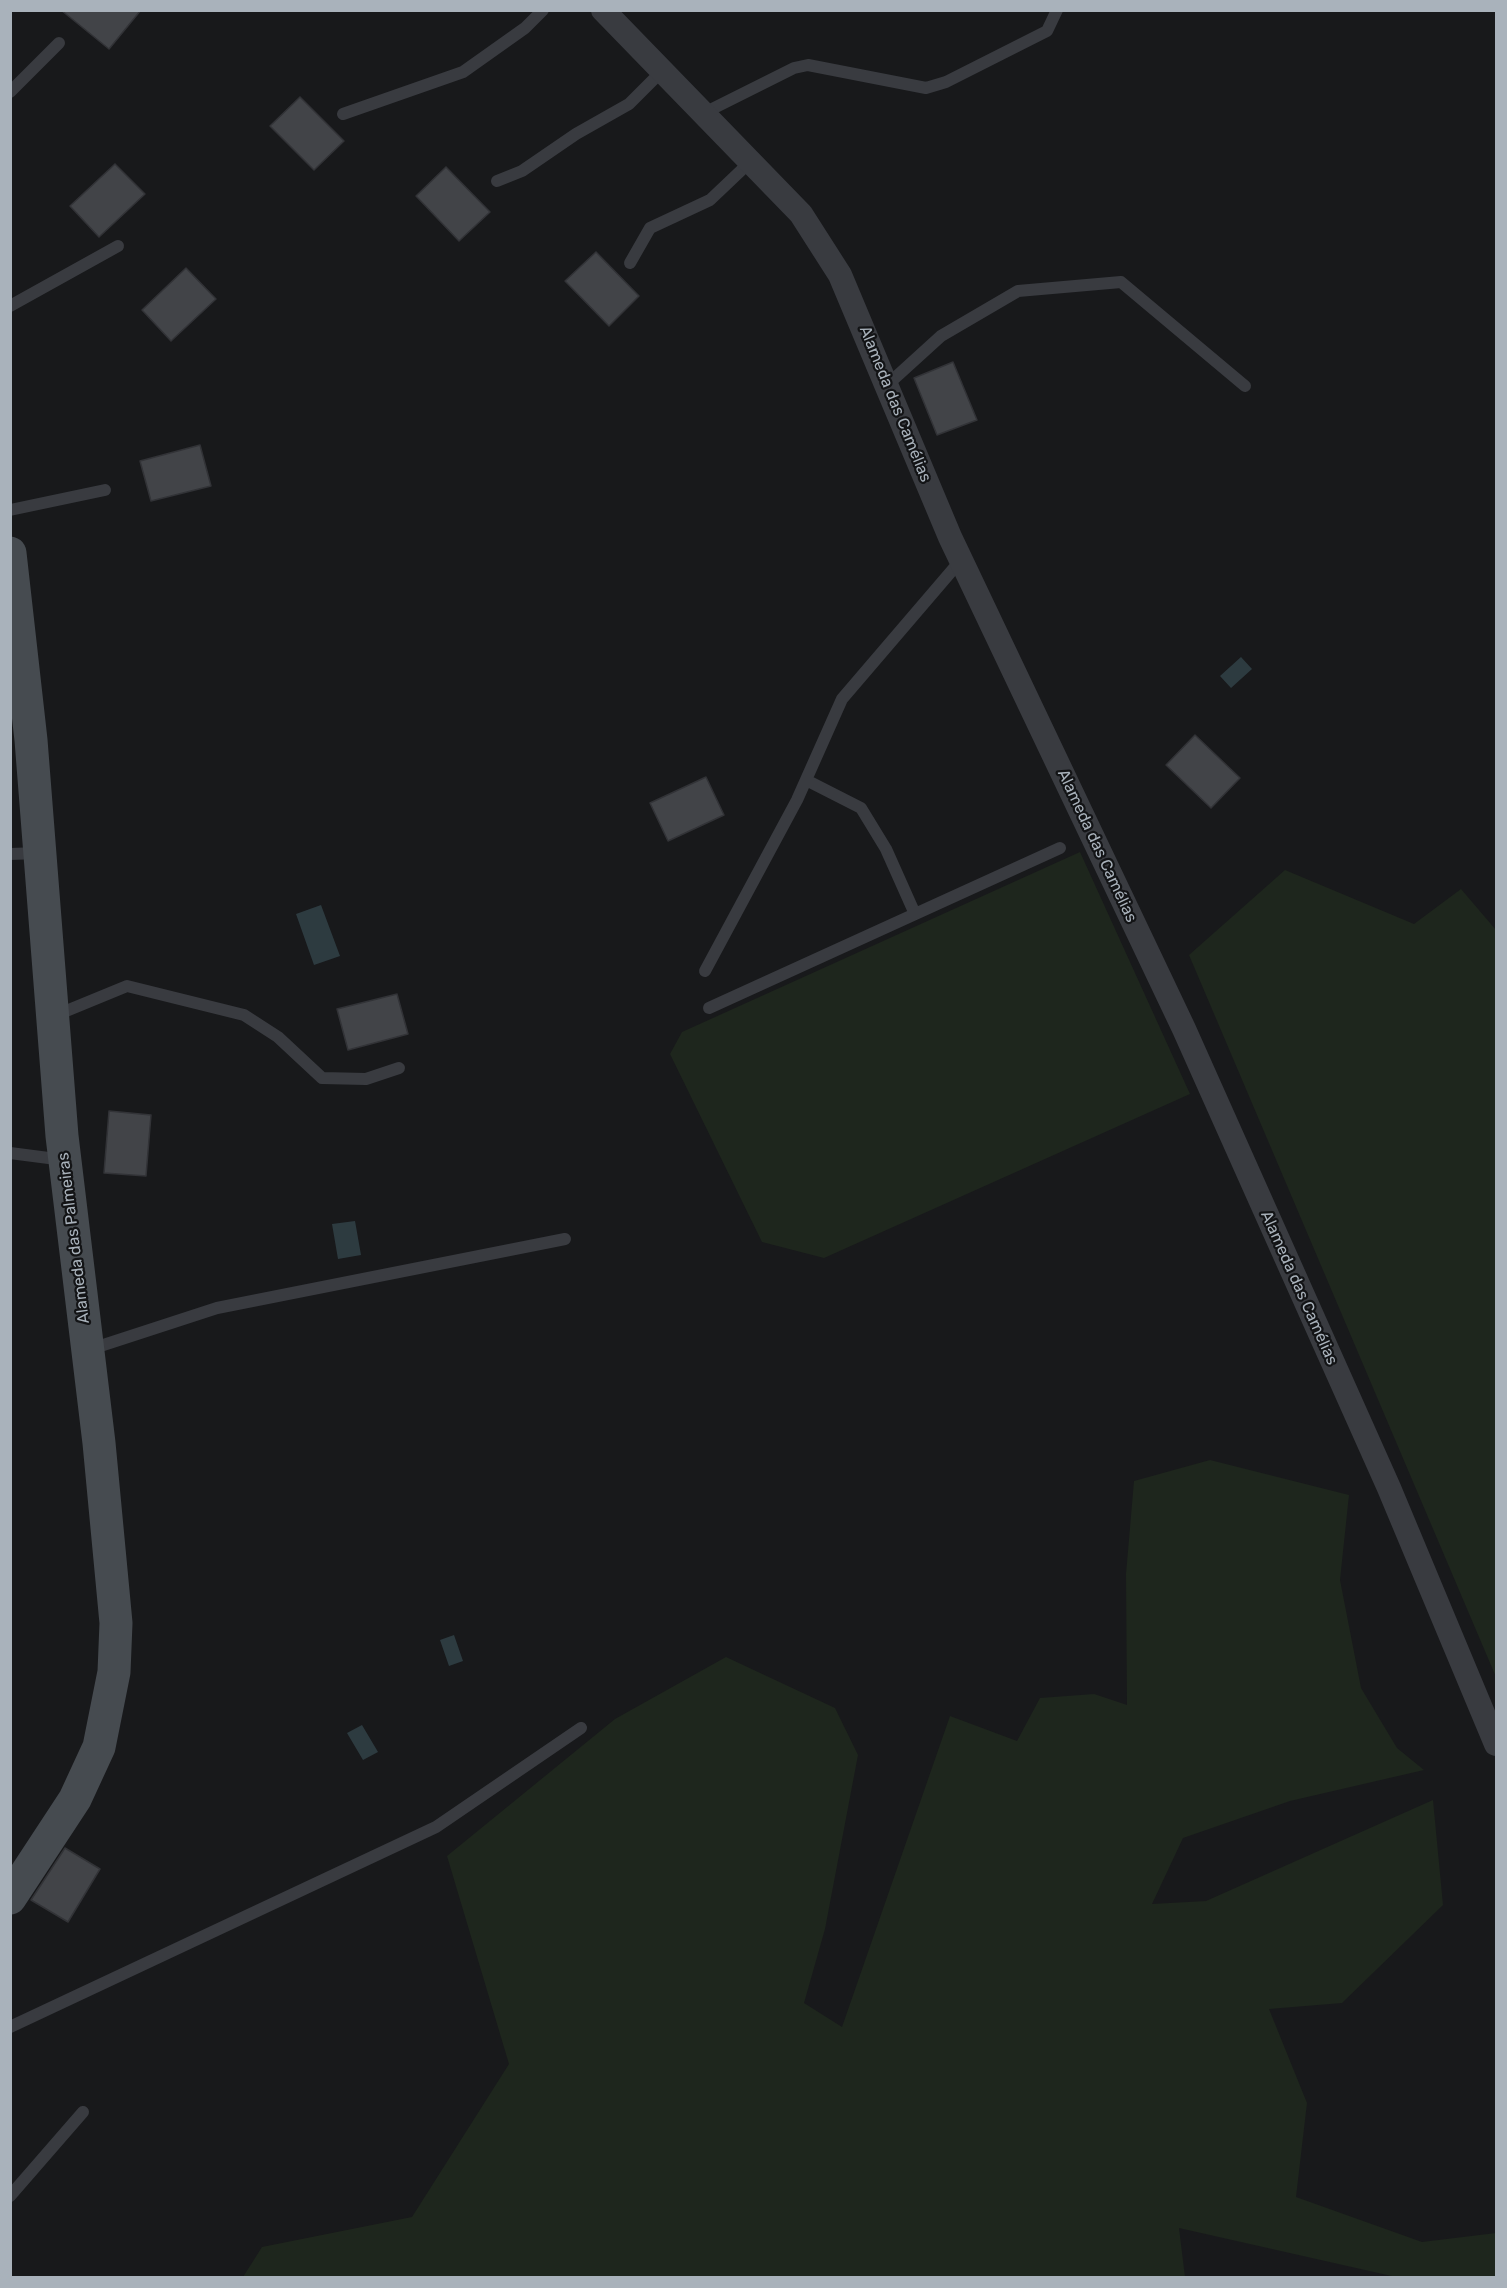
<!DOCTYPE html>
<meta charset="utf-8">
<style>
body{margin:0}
#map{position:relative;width:1507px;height:2288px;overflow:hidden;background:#18191b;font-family:Rubik,sans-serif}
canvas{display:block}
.frame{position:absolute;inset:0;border:12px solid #a9b2bb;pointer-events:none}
</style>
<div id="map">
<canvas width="1507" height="2288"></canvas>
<div class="frame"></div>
</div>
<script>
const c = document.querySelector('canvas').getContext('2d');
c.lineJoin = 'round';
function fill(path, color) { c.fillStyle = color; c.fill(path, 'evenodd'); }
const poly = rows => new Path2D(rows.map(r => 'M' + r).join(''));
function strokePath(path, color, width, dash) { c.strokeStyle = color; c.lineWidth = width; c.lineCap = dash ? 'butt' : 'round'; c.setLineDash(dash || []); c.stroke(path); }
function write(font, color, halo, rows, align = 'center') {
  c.font = font + ' Rubik,sans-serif'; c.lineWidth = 4.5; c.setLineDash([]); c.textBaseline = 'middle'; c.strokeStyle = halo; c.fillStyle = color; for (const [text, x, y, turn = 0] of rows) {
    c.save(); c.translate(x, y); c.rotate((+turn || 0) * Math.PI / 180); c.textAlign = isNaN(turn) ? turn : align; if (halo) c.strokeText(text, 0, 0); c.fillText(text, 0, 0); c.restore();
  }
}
fill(poly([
 [1080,852,1190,1094,824,1258,762,1242,670,1054,682,1032],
 [1285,870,1414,924,1461,889,1496,930,1496,1677,1189,955],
 [1210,1460,1349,1495,1340,1580,1361,1688,1397,1748,1424,1770,1290,1801,1183,1838,1152,1904,1206,1901,1433,1800,1443,1905,1342,2003,1269,2009,1307,2103,1296,2197,1422,2242,1496,2233,1496,2277,1396,2277,1179,2228,1185,2277,243,2277,262,2247,412,2217,509,2064,447,1856,615,1719,726,1657,835,1708,858,1755,825,1929,804,2003,842,2027,950,1716,1017,1741,1040,1698,1094,1694,1127,1705,1126,1574,1134,1481]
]), '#1e261d');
fill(poly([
 [1241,657,1252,669,1231,688,1220,676],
 [321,905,340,956,314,965,296,914],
 [355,1221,361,1255,338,1259,332,1224],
 [454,1635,463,1661,449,1666,440,1640],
 [362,1725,378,1752,363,1760,347,1733]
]), '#2d3b40');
const building = poly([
 [61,10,141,10,109,49,61,10],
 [300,97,344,141,314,170,270,126,300,97],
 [115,164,145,194,99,237,70,206,115,164],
 [446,167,490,212,459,241,416,196,446,167],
 [596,252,639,296,609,326,565,281,596,252],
 [186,268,216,299,171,341,142,310,186,268],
 [953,362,977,420,937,435,914,378,953,362],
 [200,445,211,486,151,501,140,461,200,445],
 [1195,735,1240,778,1211,808,1166,765,1195,735],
 [706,777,724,815,668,841,650,803,706,777],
 [397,994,408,1034,348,1050,337,1009,397,994],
 [109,1111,151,1115,146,1176,104,1173,109,1111],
 [65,1848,100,1869,68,1922,31,1900,65,1848]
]);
fill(building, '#424448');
strokePath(building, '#323337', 1.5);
strokePath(poly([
 [10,92,59,43],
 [343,114,463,72,525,28,543,10],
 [702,114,794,68,808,65,926,88,946,82,1047,31,1057,10],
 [497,181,522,171,576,134,629,104,661,72],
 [630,263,650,228,710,200,750,162],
 [10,306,118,246],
 [886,386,941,336,1018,291,1121,282,1245,386],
 [10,510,105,490],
 [806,780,861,808,886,849,915,914],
 [10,854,39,853],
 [705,971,797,800,842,699,961,560],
 [709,1008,1060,848],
 [54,1016,127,986,244,1015,278,1037,322,1078,366,1079,399,1068],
 [10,1153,64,1160],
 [88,1350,217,1308,565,1239],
 [10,2027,436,1827,581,1728],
 [10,2196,83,2112]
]), '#393b40', 12);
strokePath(poly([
 [603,10,801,214,840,275,950,537,1184,1029,1389,1488,1496,1744]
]), '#393b40', 24);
strokePath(poly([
 [10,553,31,740,62,1136,99,1443,116,1623,114,1672,99,1747,75,1799,10,1898]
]), '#464b50', 33);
write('16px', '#a9b2bb', '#131416', [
 ["Alameda das Camélias",895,404,68],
 ["Alameda das Camélias",1097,846,65],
 ["Alameda das Palmeiras",74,1238,-97],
 ["Alameda das Camélias",1299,1288,66]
]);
</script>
